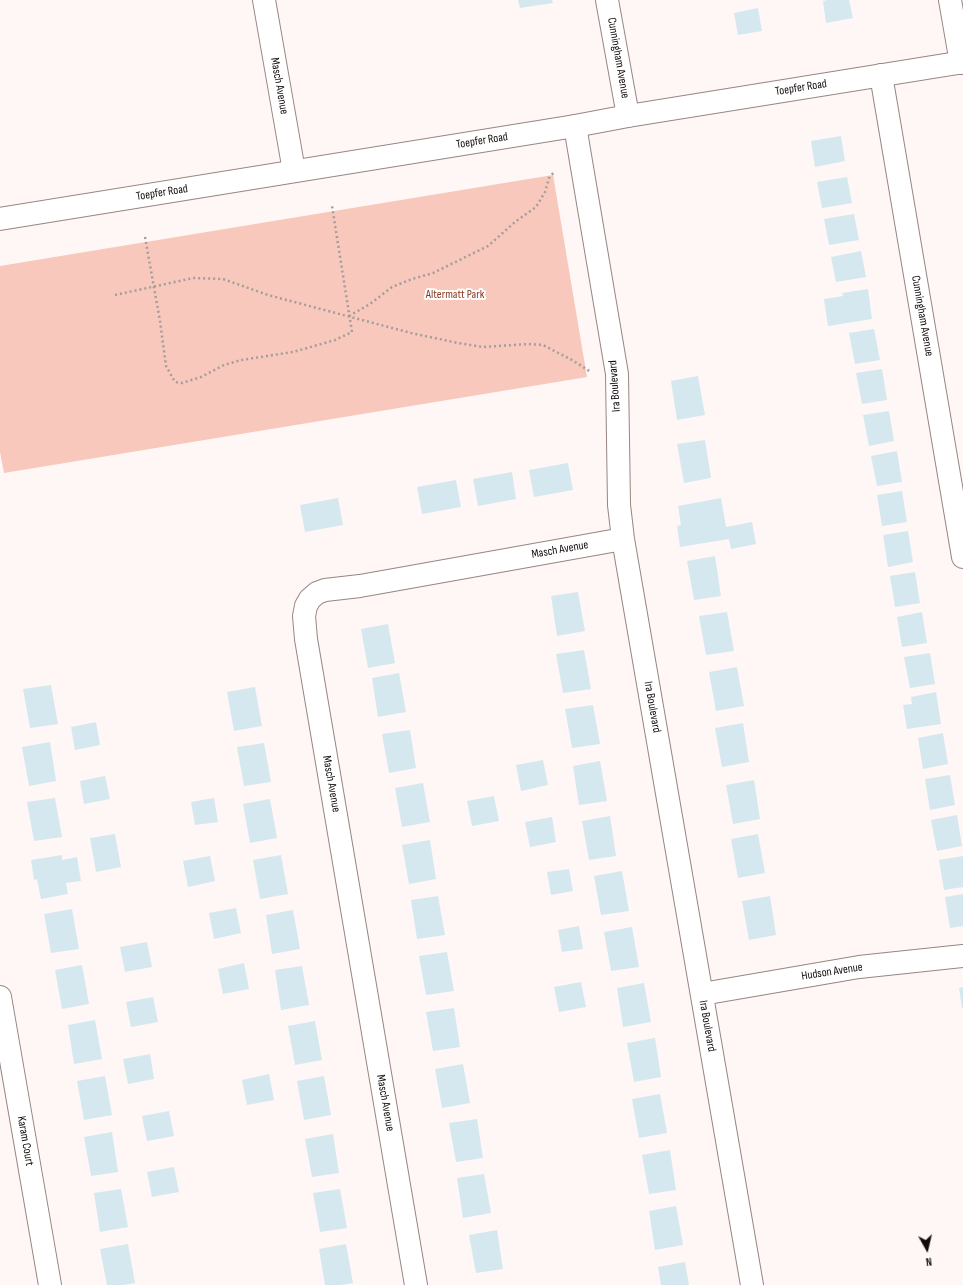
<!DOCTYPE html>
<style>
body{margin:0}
#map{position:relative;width:963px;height:1285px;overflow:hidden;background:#fef7f5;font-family:"Sofia Sans Condensed",sans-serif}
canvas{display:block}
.north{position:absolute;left:907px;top:1229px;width:40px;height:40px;-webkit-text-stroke:3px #fff;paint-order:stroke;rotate:172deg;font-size:11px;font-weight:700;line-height:16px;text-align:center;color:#110b0a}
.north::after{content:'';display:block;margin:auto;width:14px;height:18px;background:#110b0a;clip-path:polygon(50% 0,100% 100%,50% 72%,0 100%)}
</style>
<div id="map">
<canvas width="963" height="1285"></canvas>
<div class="north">N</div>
</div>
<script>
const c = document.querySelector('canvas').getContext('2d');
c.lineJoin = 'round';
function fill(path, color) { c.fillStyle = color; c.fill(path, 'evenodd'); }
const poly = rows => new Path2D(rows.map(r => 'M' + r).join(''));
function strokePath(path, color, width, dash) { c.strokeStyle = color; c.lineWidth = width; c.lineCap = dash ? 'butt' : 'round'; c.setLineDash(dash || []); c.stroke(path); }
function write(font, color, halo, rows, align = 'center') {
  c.font = font + ' "Sofia Sans Condensed",sans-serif'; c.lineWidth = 4; c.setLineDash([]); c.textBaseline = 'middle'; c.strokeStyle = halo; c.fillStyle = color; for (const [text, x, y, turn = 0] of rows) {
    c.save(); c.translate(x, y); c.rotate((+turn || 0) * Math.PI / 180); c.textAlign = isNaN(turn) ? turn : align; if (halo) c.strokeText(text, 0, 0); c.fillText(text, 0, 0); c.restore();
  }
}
fill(poly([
 [553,175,587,377,4,473,0,452,0,266]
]), '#f7c8bb');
fill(poly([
 [518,0,552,0,553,3,520,8],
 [827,0,849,0,853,18,826,23,823,1],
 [758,8,762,31,738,35,734,13],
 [841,136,845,161,815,167,811,141],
 [847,177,852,203,822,208,817,182],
 [854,214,859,240,829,245,824,219],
 [861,251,866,277,836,282,831,257],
 [868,289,872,319,828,326,824,299,843,296,842,293],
 [874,329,880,360,855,364,849,333],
 [882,369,887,400,862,404,856,373],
 [698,376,705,415,677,420,671,381],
 [889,411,894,441,869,446,863,415],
 [705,440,711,478,684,483,677,444],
 [897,451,902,482,877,486,871,456],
 [568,463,573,490,534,497,529,470],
 [512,472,516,499,478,506,473,479],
 [456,480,461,507,422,514,417,487],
 [902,491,907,522,882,526,877,495],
 [338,498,343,525,305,532,300,505],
 [721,498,726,527,752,522,756,544,731,549,729,539,680,547,677,526,681,525,678,506],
 [908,531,913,562,888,567,883,535],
 [715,556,721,596,694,600,687,561],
 [915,572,920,603,895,607,890,576],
 [578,592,585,631,557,636,551,596],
 [727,612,734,651,706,655,699,616],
 [922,612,927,643,902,647,897,617],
 [388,624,395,663,368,668,361,629],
 [584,650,591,689,563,693,556,654],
 [930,653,935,684,910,688,904,657],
 [737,667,744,706,716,711,709,672],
 [399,673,406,712,378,717,372,678],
 [51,685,58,724,30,728,23,689],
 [255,687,262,726,234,731,227,692],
 [936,692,941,724,907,729,903,705,912,704,911,697],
 [593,705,600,744,572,748,565,709],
 [96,722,100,745,75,750,71,727],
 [743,723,749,762,722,767,715,728],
 [410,730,416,768,389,773,382,734],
 [943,733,948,764,923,769,918,738],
 [50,742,56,781,29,786,22,747],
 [264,743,271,782,244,786,237,747],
 [543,760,548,785,521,791,516,765],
 [600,761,607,801,579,805,573,766],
 [950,775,955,805,930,810,925,779],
 [105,776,110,799,84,804,80,781],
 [754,780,760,819,733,824,726,785],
 [423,783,430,822,402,827,395,788],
 [494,796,499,821,472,826,467,801],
 [55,798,62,837,34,841,27,802],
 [214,798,218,822,195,825,191,802],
 [270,799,277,838,250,843,243,804],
 [957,815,962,846,937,851,931,820],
 [610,816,616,856,589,860,582,821],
 [552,817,556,842,530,847,525,822],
 [115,834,121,867,96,872,90,838],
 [758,834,765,873,738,878,731,839],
 [430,840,436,879,409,884,402,845],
 [62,855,62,860,77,857,81,881,66,883,68,894,41,899,37,879,34,880,31,860],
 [281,855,288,894,260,899,253,860],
 [210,856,215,881,188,887,183,861],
 [963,856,963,887,944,890,939,860],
 [569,869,573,891,551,895,547,872],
 [622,871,629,911,601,915,594,876],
 [963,894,963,926,950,928,945,897],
 [438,896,445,935,417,939,411,900],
 [770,896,776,935,749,940,742,901],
 [236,908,241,933,214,939,209,913],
 [72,909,79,949,51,953,44,914],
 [293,910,300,949,272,954,266,915],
 [579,926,583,949,562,952,558,930],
 [632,927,639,967,611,971,604,932],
 [147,942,152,967,125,972,120,947],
 [447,952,454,991,426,995,419,956],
 [244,963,249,989,223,994,218,969],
 [82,965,89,1004,62,1009,55,970],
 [302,966,309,1005,281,1010,275,970],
 [581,982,586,1007,559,1012,554,987],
 [644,983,651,1022,623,1027,617,988],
 [963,987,963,1008,962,1008,959,988],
 [153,997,158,1022,131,1027,126,1002],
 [454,1008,460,1047,433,1051,426,1012],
 [95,1020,102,1059,74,1064,68,1025],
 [315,1021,322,1060,295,1065,288,1026],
 [655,1038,661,1077,634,1082,627,1043],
 [150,1054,154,1079,128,1084,123,1059],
 [463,1064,470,1103,442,1108,435,1069],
 [269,1074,274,1100,247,1105,242,1080],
 [105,1076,112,1115,84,1120,77,1081],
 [324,1076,331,1115,304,1120,297,1081],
 [660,1094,667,1133,639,1138,632,1099],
 [169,1111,174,1136,147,1141,142,1116],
 [477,1119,483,1158,456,1162,449,1123],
 [112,1132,118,1172,91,1176,84,1137],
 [333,1134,339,1173,312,1177,305,1139],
 [670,1150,676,1190,649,1194,642,1155],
 [174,1167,179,1192,152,1197,147,1172],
 [484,1174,491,1213,463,1218,457,1178],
 [121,1189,128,1227,100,1232,94,1193],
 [340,1189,347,1228,320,1232,313,1193],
 [676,1206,683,1245,655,1250,649,1211],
 [497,1230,503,1269,476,1273,469,1235],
 [128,1244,135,1283,123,1285,107,1285,100,1249],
 [346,1244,353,1283,341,1285,325,1285,319,1249],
 [685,1262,689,1285,661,1285,658,1267]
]), '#d6e8ef');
const street = poly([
 [264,0,294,171],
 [607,0,628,116],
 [950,0,961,63],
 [881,75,963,557],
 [575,126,617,374,619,505,623,539,752,1285],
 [702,994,859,967,963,956],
 [0,997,50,1285],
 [416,1285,306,639,304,616,306,606,310,599,317,593,325,590,360,586,623,539]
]);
const secondary = poly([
 [0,219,575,126,628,116,963,62]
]);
strokePath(street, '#978681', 24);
strokePath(secondary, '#978681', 24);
strokePath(poly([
 [145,237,160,321,166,366,175,382,182,383,201,377,224,365,241,360,293,352,335,340,352,332,332,206],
 [115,295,193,278,223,279,268,295,411,333,458,343,483,347,528,344,543,345,572,360,591,372],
 [349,316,370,304,392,287,412,279,433,273,488,246,515,222,536,207,545,192,549,178,555,171]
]), '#a39d9b', 2.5, [2, 3]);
strokePath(street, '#fff', 22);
strokePath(secondary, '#fff', 22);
write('12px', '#110b0a', '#fff', [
 ["Cunningham Avenue",618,58,80],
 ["Masch Avenue",279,86,80],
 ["Toepfer Road",801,88,-9],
 ["Toepfer Road",482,141,-9],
 ["Toepfer Road",162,193,-9],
 ["Cunningham Avenue",922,316,80],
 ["Ira Boulevard",615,386,-94],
 ["Masch Avenue",560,550,-10],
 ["Ira Boulevard",652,707,80],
 ["Masch Avenue",331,784,80],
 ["Hudson Avenue",832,972,-9],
 ["Ira Boulevard",707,1026,80],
 ["Masch Avenue",385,1103,80],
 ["Karam Court",25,1141,80]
]);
write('12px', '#87351f', '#fff', [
 ["Altermatt Park",455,295]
]);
</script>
